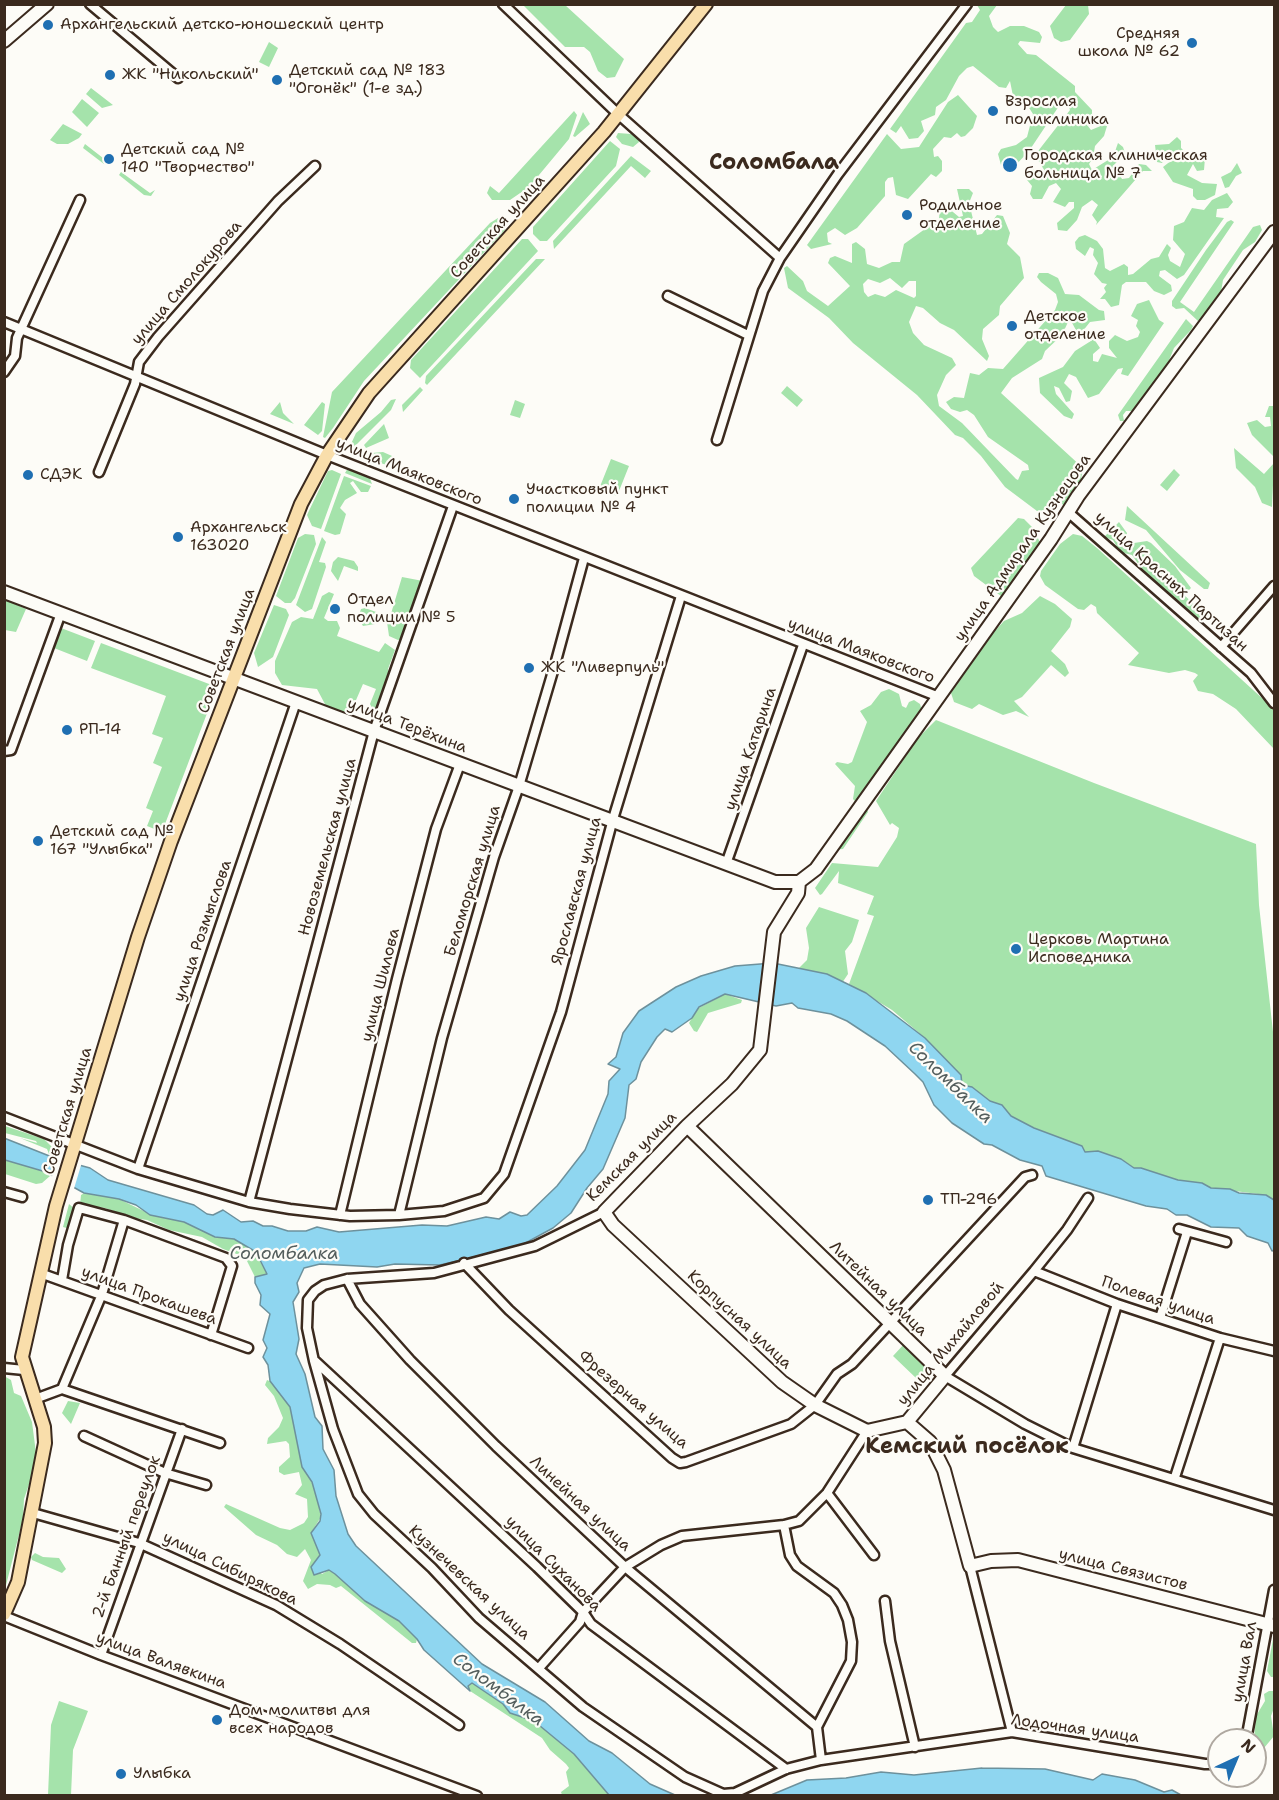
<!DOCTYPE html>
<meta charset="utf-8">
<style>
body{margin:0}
#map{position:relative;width:1279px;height:1800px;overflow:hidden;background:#fdfcf7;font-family:"Shantell Sans",sans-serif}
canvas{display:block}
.frame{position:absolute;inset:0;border:6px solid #3b2a1e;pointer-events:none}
.north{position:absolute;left:1207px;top:1728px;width:60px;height:60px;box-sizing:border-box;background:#fdfcf7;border:2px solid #afa8a0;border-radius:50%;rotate:44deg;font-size:16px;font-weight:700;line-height:24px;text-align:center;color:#3b2a1e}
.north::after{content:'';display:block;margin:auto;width:21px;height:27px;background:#1f6fb2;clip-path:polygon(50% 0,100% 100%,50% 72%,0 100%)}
</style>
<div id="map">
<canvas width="1279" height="1800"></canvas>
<div class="frame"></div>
<div class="north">N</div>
</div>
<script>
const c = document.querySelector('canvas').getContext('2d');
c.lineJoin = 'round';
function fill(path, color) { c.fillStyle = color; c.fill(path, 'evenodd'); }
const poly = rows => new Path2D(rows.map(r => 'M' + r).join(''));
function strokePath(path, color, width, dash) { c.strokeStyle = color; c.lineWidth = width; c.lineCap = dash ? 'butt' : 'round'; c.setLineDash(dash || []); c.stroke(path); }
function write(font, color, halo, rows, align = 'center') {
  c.font = font + ' "Shantell Sans",sans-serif'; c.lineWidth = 4.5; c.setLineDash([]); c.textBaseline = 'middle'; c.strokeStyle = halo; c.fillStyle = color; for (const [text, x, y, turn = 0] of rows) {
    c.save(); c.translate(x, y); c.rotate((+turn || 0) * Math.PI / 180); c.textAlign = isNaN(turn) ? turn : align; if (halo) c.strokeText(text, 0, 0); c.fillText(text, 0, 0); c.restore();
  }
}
fill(poly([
 [523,5,565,5,624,59,615,77,607,78,598,71,590,52,584,47,565,47],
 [977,5,997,5,989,16,993,27,998,32,1010,26,1024,26,1039,32,1042,37,1040,43,1020,41,1018,44,1027,54,1036,55,1075,86,1075,92,1092,110,1092,114,1084,121,1091,130,1103,125,1107,126,1104,136,1095,146,1093,158,1089,164,1092,170,1113,157,1118,143,1123,147,1125,153,1114,165,1122,179,1129,178,1139,164,1146,165,1152,171,1143,171,1096,225,1097,222,1092,215,1098,205,1092,200,1082,207,1077,220,1067,231,1058,230,1057,223,1074,208,1074,202,1069,202,1065,207,1053,202,1061,189,1056,183,1049,186,1042,199,1033,199,1030,194,1032,186,1023,175,1030,167,1037,172,1046,173,1035,155,1070,110,1066,100,1063,100,1029,151,1012,169,1001,165,998,154,1001,149,1016,145,1027,137,1033,114,1026,103,1021,105,1014,101,1010,81,1006,88,999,87,973,66,967,68,959,76,946,100,936,107,935,115,921,121,924,131,918,138,909,139,901,126,896,133,890,129,966,23,972,22,980,10],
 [1066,5,1088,5,1089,14,1070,40,1061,42,1054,38,1050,26],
 [269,42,278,48,269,67,259,62],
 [91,88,113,105,102,108,86,94],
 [958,95,977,116,973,128,965,136,961,137,957,133,951,138,944,137,933,149,934,157,938,156,942,161,942,171,936,177,931,174,908,199,896,195,893,177,888,178,885,182,885,196,857,228,845,235,835,228,827,233,828,242,832,244,811,249,807,245,887,134,901,149,919,147,948,102],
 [82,99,99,113,87,127,72,112],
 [574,111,577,115,569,139,529,187,510,200,492,200,487,193,490,186,499,193],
 [583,112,590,124,575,137,573,136],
 [63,124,82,134,79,138,68,144,57,144,50,140],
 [618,133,631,134,638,138,639,142,633,147,622,144,616,137],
 [1177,137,1181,141,1181,148,1189,155,1196,151,1205,158,1204,170,1197,171,1193,164,1187,175,1202,183,1217,184,1215,195,1205,200,1197,200,1193,196,1193,189,1173,182,1163,167,1172,160,1170,152,1162,163,1157,162,1155,145,1169,144],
 [610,141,620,149,616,166,547,241,540,241,533,234,533,227],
 [85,144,112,165,104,164,83,148],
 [631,156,651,171,645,178,631,166,554,249,553,241],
 [1237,163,1242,173,1236,176,1229,187,1225,188,1221,177,1231,172],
 [121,172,150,193,155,190,151,196,144,195,119,175],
 [957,189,969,189,973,193,969,203,977,235,982,234,997,215,1003,216,1010,233,1007,244,1020,257,1024,278,1000,306,999,315,983,329,982,339,989,356,987,361,954,330,940,323,923,308,916,306,909,322,913,333,924,345,952,358,956,365,946,375,937,395,939,406,962,423,1016,479,1018,480,1022,471,1029,470,1028,465,988,437,974,415,967,410,960,412,951,409,946,402,954,397,964,398,970,373,979,375,988,368,1003,369,1055,310,1058,302,1056,294,1041,282,1037,277,1039,273,1048,273,1058,278,1065,294,1079,295,1099,310,1104,311,1105,320,1090,322,1082,332,1077,332,1071,321,1068,322,1062,335,1045,351,1042,359,1012,378,1001,393,1083,468,1081,479,1064,505,1057,502,1046,510,1037,511,1005,487,981,456,963,438,955,435,917,395,853,343,829,318,788,288,784,268,787,266,803,281,807,291,828,306,850,286,828,263,830,258,835,256,852,263,852,244,856,242,865,249,867,264,879,268,892,262,900,262,904,244,939,219,940,206,947,207,959,217,963,216],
 [890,278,902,288,909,281,916,281,916,296,914,298,896,290,885,297,875,294,868,297,864,292,863,284,868,279,880,283],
 [1227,193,1233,202,1228,208,1217,209,1216,217,1224,218,1184,275,1177,279,1165,270,1160,271,1159,276,1171,285,1172,291,1164,295,1154,291,1146,282,1126,282,1122,285,1119,305,1111,307,1105,299,1100,299,1106,292,1104,288,1107,284,1102,283,1094,274,1098,263,1093,255,1094,249,1090,247,1085,256,1076,249,1075,242,1079,237,1085,235,1097,241,1103,249,1105,268,1110,271,1124,264,1128,267,1128,275,1133,274,1151,259,1159,257,1167,244,1171,248,1168,255,1170,261,1180,267,1185,254,1173,240,1174,226,1184,222,1192,208,1204,210,1212,200],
 [498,218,505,223,505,230,364,381,333,428,325,438,323,437,332,392,490,223],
 [1231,220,1234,222,1180,302,1194,312,1253,227,1260,225,1262,230,1255,242,1243,250,1223,280,1220,298,1198,321,1184,308,1176,309,1172,306,1172,301,1206,250,1227,222],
 [522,239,528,239,538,251,420,378,410,368,411,360],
 [536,259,545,259,427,385,425,383,426,376],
 [1149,300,1159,320,1164,323,1128,376,1121,374,1123,368,1118,369,1099,394,1088,398,1076,377,1069,374,1064,383,1072,391,1070,401,1066,402,1059,388,1054,386,1056,394,1074,414,1072,419,1064,416,1040,393,1039,378,1063,367,1075,351,1094,339,1100,348,1093,354,1093,361,1098,362,1102,354,1117,358,1109,348,1109,341,1115,335,1127,341,1138,337,1140,332,1136,326,1138,320,1131,316,1137,304],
 [1186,319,1193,326,1191,330,1174,348,1166,368,1136,411,1126,411,1123,415,1124,421,1120,421,1118,415],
 [787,386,803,400,797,407,781,393],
 [420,387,423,390,403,412,402,405],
 [396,399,391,410,353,448,351,444,356,433,381,412,391,400],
 [515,400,525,404,520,418,510,415],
 [280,402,283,413,294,424,270,414],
 [322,402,325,404,322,431,318,435,304,425],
 [1269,406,1274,406,1274,457,1252,435,1247,423,1257,420,1265,427,1271,426,1270,417,1265,417],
 [384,424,389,438,366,448,364,445],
 [1234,448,1264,474,1274,463,1272,507,1262,503,1255,487,1236,468],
 [383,452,392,456,397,469,370,459,372,453],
 [611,459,629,466,617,496,599,489],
 [348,468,369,476,372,484,345,473],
 [1174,469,1180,475,1167,491,1160,485],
 [332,470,341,474,321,529,312,526,307,515,328,471],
 [344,476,371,486,368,492,361,492,353,481,350,483,357,493,345,500,340,508,346,514,340,534,335,535,324,531],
 [1127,506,1210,583,1208,589,1204,589,1180,570,1146,530,1125,520],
 [1018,518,1024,519,1034,529,1041,545,1004,597,1001,596,974,576,971,568],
 [1119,522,1127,533,1126,540,1134,543,1147,541,1151,543,1175,566,1191,588,1184,595,1207,616,1204,619,1194,617,1179,601,1168,597,1146,575,1132,555,1120,552,1113,540,1104,537],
 [305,534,314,535,316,544,295,598,291,603,285,603,276,596,298,538],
 [1073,534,1082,536,1097,548,1274,709,1274,749,1236,709,1213,694,1198,691,1193,681,1198,675,1195,673,1185,670,1169,673,1128,665,1139,653,1097,613,1096,607,1091,604,1084,610,1078,609,1045,585,1040,576,1041,571,1060,544],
 [322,537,326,542,319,562,325,563,326,567,312,609,305,612,296,605],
 [338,557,354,561,358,567,358,571,344,566,338,581,331,571,333,562],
 [402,577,423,581,402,639,398,640,389,636,387,622,378,618,375,624,363,626,358,618,361,609,365,608,390,617],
 [329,592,334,594,324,618,328,621,337,621,340,628,337,636,379,652,385,643,395,650,388,669,390,676,382,704,377,709,372,708,370,704,376,689,363,684,350,714,326,706,317,689,282,685,275,673,275,661,292,622,301,617,313,619,322,596],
 [1040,596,1055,604,1072,619,1070,627,1051,651,1065,664,1069,673,1065,677,1051,665,1022,697,1014,701,1029,717,1016,711,1003,715,979,704,972,709,954,702,951,693,994,632,1004,621,1022,613],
 [4,599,26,609,16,632,5,630],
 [274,605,286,609,289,615,273,657,258,667,254,653],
 [61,628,95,641,87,661,54,648],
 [101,643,217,687,162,832,147,826,153,811,146,808,162,767,153,763,163,738,152,734,166,696,91,668],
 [889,689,899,694,902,706,906,708,909,702,914,700,920,704,922,711,856,802,853,799,855,786,835,764,837,762,848,764,852,762,867,722,860,711,871,705,881,692],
 [936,720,1094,783,1256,844,1259,905,1274,1041,1274,1200,1266,1195,1211,1188,1202,1183,1178,1180,1141,1168,1134,1168,1121,1159,1085,1152,1082,1146,1034,1128,1011,1116,1002,1105,990,1101,972,1087,962,1085,925,1038,892,1010,849,984,874,916,867,914,874,896,838,883,839,871,822,894,820,895,815,888,832,863,878,867,897,837,899,828,892,823,890,825,876,801,918,738],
 [865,805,868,812,843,849,833,850],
 [819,907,859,920,852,942,845,951,848,974,842,983,799,968,807,960,809,948,806,928],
 [725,994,742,1000,741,1003,708,1013,697,1032,694,1031,689,1023,697,1009],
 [5,1126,44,1139,52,1147,57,1147,58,1152,49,1154,47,1149,20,1138,37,1143,36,1141,5,1133],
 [5,1160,46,1172,50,1176,42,1183,36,1184,5,1174],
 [86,1192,119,1199,154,1216,184,1222,215,1237,234,1239,254,1250,267,1274,255,1277,245,1257,223,1249,202,1237,169,1230,147,1220,133,1218,105,1208,80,1205,81,1195],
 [69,1204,76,1210,70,1229,63,1227],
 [905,1343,929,1366,917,1379,893,1356],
 [4,1376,11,1380,14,1393,21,1396,32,1422,36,1453,35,1467,24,1499,23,1519,5,1589],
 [267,1380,274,1383,290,1407,300,1454,316,1493,321,1517,311,1533,320,1555,311,1567,322,1574,329,1570,335,1574,365,1601,399,1621,417,1639,416,1643,412,1643,341,1586,336,1588,330,1585,317,1584,308,1589,303,1581,311,1560,305,1549,297,1557,287,1554,277,1545,256,1535,224,1507,226,1504,280,1528,290,1530,304,1523,308,1517,307,1499,295,1494,302,1485,299,1472,284,1475,279,1472,279,1467,290,1457,289,1444,286,1441,267,1444,268,1438,279,1427,283,1418,274,1396,265,1385],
 [68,1401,80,1403,71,1424,62,1413],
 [35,1553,43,1557,59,1558,66,1569,62,1573,32,1560,31,1557],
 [1274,1634,1274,1677,1271,1677,1267,1671],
 [472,1683,503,1704,511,1713,534,1721,572,1752,609,1795,562,1795,561,1792,569,1786,566,1772,569,1768,566,1764,550,1750,542,1738,470,1691,468,1686],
 [1269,1691,1274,1691,1274,1708,1271,1716,1274,1736,1259,1754,1254,1740,1256,1716,1265,1701,1264,1694],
 [59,1701,88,1711,73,1750,71,1795,48,1795,51,1725]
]), '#a5e3ab');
const water = poly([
 [773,963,827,974,866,993,925,1038,961,1075,962,1085,972,1087,990,1101,1002,1105,1011,1116,1034,1128,1082,1146,1085,1152,1098,1151,1121,1159,1134,1168,1141,1168,1178,1180,1202,1183,1211,1188,1230,1189,1239,1193,1266,1195,1274,1200,1274,1250,1272,1251,1268,1243,1247,1236,1239,1228,1211,1227,1187,1215,1176,1215,1167,1209,1146,1206,1046,1176,1042,1166,1020,1160,992,1145,984,1144,952,1123,934,1105,923,1082,915,1074,885,1046,847,1021,831,1014,798,1008,792,1003,776,1006,725,994,699,1007,692,1018,672,1032,665,1029,657,1037,641,1062,636,1079,629,1085,625,1118,603,1169,587,1188,571,1213,553,1228,520,1246,440,1265,395,1264,377,1267,320,1264,304,1268,297,1283,299,1292,293,1302,299,1339,296,1354,305,1374,315,1417,322,1426,323,1449,334,1470,336,1496,348,1534,356,1546,482,1664,545,1702,589,1741,612,1753,650,1784,675,1795,609,1795,574,1754,534,1721,510,1713,503,1704,472,1683,468,1686,470,1691,424,1650,417,1639,399,1621,365,1601,335,1574,329,1570,314,1575,311,1567,320,1555,311,1533,320,1521,321,1514,312,1482,302,1467,290,1407,270,1381,268,1365,263,1357,267,1348,263,1340,270,1314,260,1305,261,1295,255,1283,255,1277,267,1274,256,1252,234,1239,215,1237,184,1222,150,1215,136,1205,119,1199,84,1193,46,1172,5,1160,4,1138,57,1159,90,1168,108,1180,194,1205,207,1214,213,1215,223,1210,241,1222,253,1221,263,1226,272,1226,288,1231,306,1231,317,1227,339,1232,422,1225,447,1226,486,1217,499,1219,510,1212,521,1216,527,1215,557,1186,585,1150,608,1094,609,1081,620,1069,608,1064,616,1057,623,1033,639,1011,676,987,701,976,735,966,773,963],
 [982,1768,1045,1769,1093,1780,1102,1774,1135,1780,1164,1792,1172,1790,1181,1795,771,1795,807,1780,846,1778,881,1772,914,1775,982,1768]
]);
fill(water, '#8fd6f0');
strokePath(water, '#6d919c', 1.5);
fill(poly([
 [58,1156,82,1162,73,1192,51,1180]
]), '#fdfcf7');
const street = poly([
 [90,4,178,78],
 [503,4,618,114,780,258],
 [668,296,748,335],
 [4,322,327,455,939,697],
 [4,372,15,356,17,338,80,200],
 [717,440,763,291,780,258,838,174,967,4],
 [99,472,135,384,139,362,158,337,278,201,315,166],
 [1068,512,1251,673,1274,703],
 [1221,647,1274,586],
 [4,751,11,750,61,613],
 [726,864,803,645],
 [4,1117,138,1169,249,1202,290,1209,350,1216,399,1215,444,1211,484,1198,504,1174,561,1012,613,819,681,596],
 [138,1169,296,702],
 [4,1192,22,1197],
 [1088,1198,1067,1230,1034,1271,945,1376,1025,1424,1073,1448,1274,1510],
 [249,1202,374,731,453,506],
 [604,1212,535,1246,434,1273,347,1279,324,1285,315,1291,308,1300,307,1328,314,1361,333,1429,358,1494,374,1514,432,1568,479,1618,583,1707,685,1777,723,1794,735,1793,786,1769,821,1760,1012,1732,1205,1764,1219,1764],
 [340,1215,397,979,436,829,460,764],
 [399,1215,442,1038,494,857,519,786,556,661,584,558],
 [1179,1229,1226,1242],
 [464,1263,509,1310,672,1458,680,1463,686,1462,791,1424,815,1405,837,1374,852,1364,1025,1177,1032,1175],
 [1034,1271,1117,1304,1220,1338,1274,1351],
 [40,1273,248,1348],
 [347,1279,360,1304,410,1360,496,1446,625,1567,817,1727],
 [62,1280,68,1245,79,1208,124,1220,226,1258,232,1266,211,1335],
 [1160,1318,1187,1232],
 [315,1361,537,1567,583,1612,591,1624,786,1769],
 [4,1368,24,1370],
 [62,1389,102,1294,124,1220],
 [35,1399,62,1389,220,1443],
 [84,1436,165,1473,206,1485],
 [1073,1448,1117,1304],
 [1175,1477,1220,1338],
 [827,1493,874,1555],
 [33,1513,139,1543,276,1605,340,1644,459,1725],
 [784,1525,790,1555,797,1566,834,1593,842,1605,848,1620,852,1642,851,1661,817,1727,821,1760],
 [970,1566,1012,1732],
 [885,1601,890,1641,915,1747],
 [4,1616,101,1655,477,1796],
 [101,1655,182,1429],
 [539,1668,580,1622,583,1612,625,1567,661,1545,682,1536,784,1525,799,1521,827,1493,867,1431],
 [1246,1740,1274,1590]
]);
const secondary = poly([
 [4,41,47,4],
 [4,592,775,882,799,882,816,869,1051,539,1078,496,1274,232],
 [687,1126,945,1376,907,1422,867,1431,815,1405,782,1382,613,1225,604,1212,687,1126,732,1084,760,1050,774,932,798,893,799,882],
 [907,1422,930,1442,944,1470,970,1566,991,1561,1018,1560,1274,1626]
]);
const primary = poly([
 [4,1614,18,1582,45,1443,44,1427,22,1357,56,1206,138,937,171,841,301,504,327,455,369,393,604,132,706,4]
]);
strokePath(street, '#3b2a1e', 13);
strokePath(secondary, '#3b2a1e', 16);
strokePath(primary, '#3b2a1e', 16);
strokePath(street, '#fdfcf7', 8);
strokePath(secondary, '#fdfcf7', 12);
strokePath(primary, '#f9deab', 12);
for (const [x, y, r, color] of [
 [48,25,6,"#1f6fb2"],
 [1192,43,6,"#1f6fb2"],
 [110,75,6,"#1f6fb2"],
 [277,80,6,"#1f6fb2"],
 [993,111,6,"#1f6fb2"],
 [109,159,6,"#1f6fb2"],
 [1010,165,8,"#1f6fb2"],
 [907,215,6,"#1f6fb2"],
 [1012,326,6,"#1f6fb2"],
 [28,475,6,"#1f6fb2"],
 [514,499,6,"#1f6fb2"],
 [178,537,6,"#1f6fb2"],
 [335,609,6,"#1f6fb2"],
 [529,668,6,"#1f6fb2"],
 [67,730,6,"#1f6fb2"],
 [38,841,6,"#1f6fb2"],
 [1016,949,6,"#1f6fb2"],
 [928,1200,6,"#1f6fb2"],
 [217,1720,6,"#1f6fb2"],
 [121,1774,6,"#1f6fb2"]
]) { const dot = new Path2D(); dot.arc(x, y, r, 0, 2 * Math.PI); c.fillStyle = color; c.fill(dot); strokePath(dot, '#fdfcf7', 2); }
write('16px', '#3b2a1e', '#fdfcf7', [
 ["Архангельский детско-юношеский центр",60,25],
 ["Средняя",1180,34,"right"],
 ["школа № 62",1180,52,"right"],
 ["Детский сад № 183",289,71],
 ["\"Огонёк\" (1-е зд.)",289,89],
 ["ЖК \"Никольский\"",122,75],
 ["Взрослая",1005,102],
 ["поликлиника",1005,120],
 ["Детский сад №",121,150],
 ["140 \"Творчество\"",121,168],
 ["Городская клиническая",1024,156],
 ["больница № 7",1024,174],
 ["Родильное",919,206],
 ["отделение",919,224],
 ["Детское",1024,317],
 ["отделение",1024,335],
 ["СДЭК",40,475],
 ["Участковый пункт",526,490],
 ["полиции № 4",526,508],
 ["Архангельск",190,528],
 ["163020",190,546],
 ["Отдел",347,600],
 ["полиции № 5",347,618],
 ["ЖК \"Ливерпуль\"",541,668],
 ["РП-14",79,730],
 ["Детский сад №",50,832],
 ["167 \"Улыбка\"",50,850],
 ["Церковь Мартина",1028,940],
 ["Исповедника",1028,958],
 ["ТП-296",940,1200],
 ["Дом молитвы для",229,1711],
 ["всех народов",229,1729],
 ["Улыбка",133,1774]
], 'left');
write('16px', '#3b2a1e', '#fdfcf7', [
 ["Советская улица",498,227,-48],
 ["улица Смолокурова",187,283,-49],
 ["улица Маяковского",409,472,22],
 ["улица Адмирала Кузнецова",1023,548,-55],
 ["улица Красных Партизан",1171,582,42],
 ["Советская улица",227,651,-69],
 ["улица Маяковского",861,651,21],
 ["улица Терёхина",407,726,21],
 ["улица Катарина",751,749,-71],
 ["Новоземельская улица",328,847,-75],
 ["Беломорская улица",473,881,-73],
 ["Ярославская улица",577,891,-75],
 ["улица Розмыслова",203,931,-71],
 ["улица Шилова",381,985,-76],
 ["Советская улица",68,1111,-73],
 ["Кемская улица",632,1157,-45],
 ["Литейная улица",878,1289,44],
 ["улица Прокашева",149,1296,20],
 ["Полевая улица",1158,1301,19],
 ["Корпусная улица",739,1320,43],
 ["улица Михайловой",951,1344,-50],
 ["Фрезерная улица",633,1400,41],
 ["Линейная улица",580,1504,43],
 ["2-й Банный переулок",127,1537,-70],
 ["улица Суханова",553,1564,45],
 ["улица Сибирякова",230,1569,26],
 ["улица Связистов",1123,1570,14],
 ["Кузнечевская улица",469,1583,43],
 ["улица Валявкина",161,1661,20],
 ["улица Вал",1245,1662,-80],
 ["Лодочная улица",1075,1729,8]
]);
write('italic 18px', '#545e5d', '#fdfcf7', [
 ["Соломбалка",950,1083,44],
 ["Соломбалка",284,1254],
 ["Соломбалка",498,1690,37]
]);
write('bold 22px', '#3b2a1e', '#fdfcf7', [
 ["Соломбала",774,163],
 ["Кемский посёлок",967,1447]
]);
</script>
